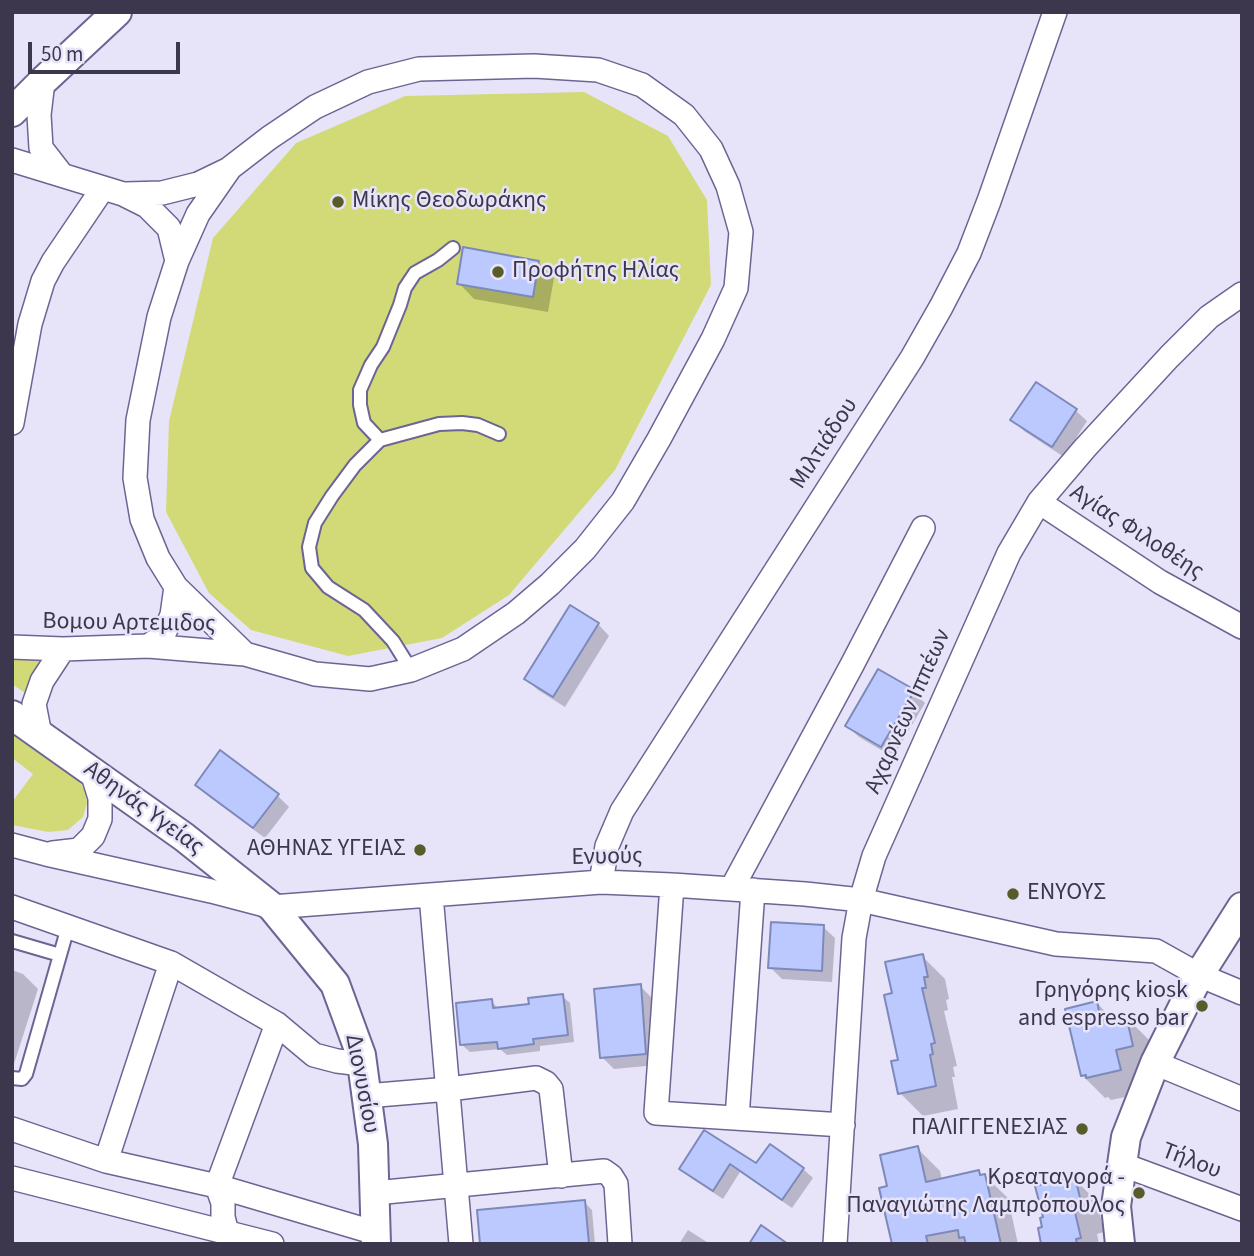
<!DOCTYPE html>
<meta charset="utf-8">
<style>
body{margin:0}
#map{position:relative;width:1254px;height:1256px;overflow:hidden;background:#e7e4fa;font-family:"Source Sans 3",sans-serif}
canvas{display:block}
.frame{position:absolute;inset:0;border:14px solid #3c374d;pointer-events:none}
.scale{position:absolute;left:28px;top:42px;width:152px;height:32px;box-sizing:border-box;border:4px solid #3c374d;border-top:0;padding-left:9px;font-size:21px;line-height:24px;white-space:nowrap;color:#3c374d;-webkit-text-stroke:5px #e7e4fa;paint-order:stroke}
</style>
<div id="map">
<canvas width="1254" height="1256"></canvas>
<div class="frame"></div>
<div class="scale">50 m</div>
</div>
<script>
const c = document.querySelector('canvas').getContext('2d');
c.lineJoin = 'round';
function fill(path, color) { c.fillStyle = color; c.fill(path, 'evenodd'); }
const poly = rows => new Path2D(rows.map(r => 'M' + r).join(''));
function strokePath(path, color, width, dash) { c.strokeStyle = color; c.lineWidth = width; c.lineCap = dash ? 'butt' : 'round'; c.setLineDash(dash || []); c.stroke(path); }
function write(font, color, halo, rows, align = 'center') {
  c.font = font + ' "Source Sans 3",sans-serif'; c.lineWidth = 5; c.setLineDash([]); c.textBaseline = 'middle'; c.strokeStyle = halo; c.fillStyle = color; for (const [text, x, y, turn = 0] of rows) {
    c.save(); c.translate(x, y); c.rotate((+turn || 0) * Math.PI / 180); c.textAlign = isNaN(turn) ? turn : align; if (halo) c.strokeText(text, 0, 0); c.fillText(text, 0, 0); c.restore();
  }
}
fill(poly([
 [584,92,668,136,707,200,711,285,615,470,509,595,442,638,348,656,251,630,209,593,166,512,169,421,213,238,296,143,405,96],
 [12,654,47,655,28,695,12,684],
 [12,732,71,773,85,789,87,803,83,817,68,830,48,832,12,825,12,802,33,774,12,758]
]), '#d1da77');
fill(poly([
 [538,262,554,278,548,312,474,299,459,283],
 [1075,410,1087,421,1064,457,1024,431,1013,420],
 [598,624,609,636,565,707,538,690,526,679],
 [914,692,925,703,893,757,859,737,847,726],
 [197,784,277,795,289,807,265,838,208,796],
 [823,927,835,938,832,982,782,979,770,967],
 [922,956,945,979,949,999,946,1000,948,1010,944,1011,957,1066,953,1067,955,1077,952,1077,958,1109,923,1116,900,1093,900,1061,894,995],
 [12,970,23,974,38,989,12,1070],
 [640,986,652,998,657,1065,614,1069,602,1057],
 [562,996,570,1003,574,1042,540,1046,540,1051,507,1055,500,1049,470,1052,462,1045,491,1001,499,1009,531,1005],
 [1097,1003,1113,1020,1126,1017,1149,1040,1155,1068,1143,1093,1111,1100,1108,1097,1105,1098,1082,1075],
 [705,1133,756,1165,803,1169,813,1178,792,1208,740,1172,723,1199,691,1178,681,1168],
 [917,1148,940,1171,942,1180,979,1172,982,1176,985,1176,1008,1198,1018,1244,893,1244,890,1187],
 [1075,1179,1097,1202,1104,1232,1097,1234,1099,1244,1043,1244,1044,1228],
 [584,1202,592,1210,595,1244,482,1244],
 [688,1230,710,1244,679,1244]
]), '#0003');
const building = poly([
 [463,247,539,261,533,297,457,284,463,247],
 [1036,382,1077,409,1052,447,1010,420,1036,382],
 [570,605,599,623,553,697,524,679,570,605],
 [878,669,915,690,881,747,845,726,878,669],
 [220,750,279,794,253,828,195,785,220,750],
 [771,922,824,925,822,971,768,968,771,922],
 [923,954,928,977,924,977,926,988,922,988,935,1043,931,1044,933,1054,930,1055,936,1086,898,1094,891,1061,898,1060,884,995,892,993,885,962,923,954],
 [641,984,646,1054,600,1058,594,989,641,984],
 [563,994,568,1035,533,1039,534,1044,498,1049,497,1042,460,1045,456,1003,492,999,493,1008,529,1004,528,998,563,994],
 [1097,1001,1101,1021,1126,1015,1133,1046,1116,1050,1121,1070,1086,1078,1086,1075,1081,1076,1065,1009,1097,1001],
 [704,1130,756,1163,770,1144,804,1168,782,1200,730,1164,713,1191,679,1169,704,1130],
 [918,1146,926,1182,979,1170,980,1175,985,1174,1001,1244,966,1244,964,1237,959,1238,958,1230,926,1236,928,1244,892,1244,879,1188,887,1186,880,1155,918,1146],
 [1075,1177,1083,1210,1075,1212,1081,1238,1076,1239,1077,1244,1041,1244,1038,1228,1042,1227,1040,1218,1043,1217,1035,1186,1075,1177],
 [585,1200,589,1244,480,1244,477,1210,585,1200],
 [761,1225,788,1244,749,1244,761,1225]
]);
fill(building, '#bbc9fe');
strokePath(building, '#7d89ba', 2);
const service = poly([
 [380,440,364,423,360,405,360,390,371,365,383,347,400,305,405,288,415,273,438,260,453,248],
 [411,670,393,641,364,610,328,587,312,568,309,547,315,523,332,496,355,465,380,440,439,424,462,423,478,425,499,434],
 [12,941,60,955],
 [12,1078,22,1079,26,1074,68,927]
]);
const minor = poly([
 [43,81,39,115,41,148,62,175],
 [12,160,123,194,147,206,169,228,177,261],
 [126,194,162,193,198,184,227,170],
 [12,423,30,324,43,281,53,262,103,188],
 [1039,502,1160,582,1242,627],
 [148,646,163,636,172,615,176,587],
 [12,647,63,649,148,646,245,654,315,674,370,679,411,670,463,649,516,613,550,584,585,549,623,501,659,439,713,339,736,288,741,232,728,186,711,149,684,115,642,85,598,70,534,66,419,69,368,82,315,107,269,138,230,168,198,214,177,261,159,317,138,420,135,478,142,519,158,558,176,587,245,654],
 [40,735,34,704,42,681,63,649],
 [12,845,46,854,211,891,272,907,601,882,672,885,805,894,861,900,1056,944,1156,951,1199,975,1242,993],
 [53,853,79,850,93,836,100,819,100,798,92,772],
 [601,882,607,846,622,811,912,358,941,307,969,253,989,201,1055,12],
 [672,885,656,1113,843,1125],
 [732,888,852,665,923,528],
 [431,895,461,1244],
 [12,907,171,963,277,1024,314,1055,337,1061,362,1064],
 [1155,1063,1242,1099],
 [366,1096,449,1089,536,1078,546,1083,551,1089,561,1176],
 [737,1118,753,890],
 [12,1129,106,1161,217,1186,376,1233],
 [106,1161,171,963],
 [1121,1164,1242,1209],
 [12,1178,272,1244],
 [375,1193,604,1171,611,1176,616,1184,620,1244],
 [227,1233,223,1217,223,1203,217,1186,277,1024],
 [835,1244,854,938,861,900,874,856,1009,553,1039,502,1085,448,1169,357,1209,317,1242,294]
]);
const tertiary = poly([
 [12,112,43,81,117,12],
 [12,715,184,837,272,907,335,984,361,1055,373,1144,376,1244],
 [1120,1244,1116,1206,1126,1137,1155,1063,1199,975,1242,907]
]);
strokePath(service, '#6e6494', 16);
strokePath(minor, '#6e6494', 26);
strokePath(tertiary, '#6e6494', 32);
strokePath(service, '#fff', 12);
strokePath(minor, '#fff', 23);
strokePath(tertiary, '#fff', 28);
for (const [x, y, r, color] of [
 [338,202,7,"#585c2a"],
 [498,272,7,"#585c2a"],
 [420,850,7,"#585c2a"],
 [1013,894,7,"#585c2a"],
 [1202,1006,7,"#585c2a"],
 [1082,1129,7,"#585c2a"],
 [1139,1193,7,"#585c2a"]
]) { const dot = new Path2D(); dot.arc(x, y, r, 0, 2 * Math.PI); c.fillStyle = color; c.fill(dot); strokePath(dot, '#e7e4fa', 2.5); }
write('24px', '#3c374d', '#e7e4fa', [
 ["Μίκης Θεοδωράκης",352,202,"left"],
 ["Προφήτης Ηλίας",512,272,"left"],
 ["ΑΘΗΝΑΣ ΥΓΕΙΑΣ",406,850],
 ["ΕΝΥΟΥΣ",1027,894,"left"],
 ["Γρηγόρης kiosk",1188,992],
 ["and espresso bar",1188,1020],
 ["ΠΑΛΙΓΓΕΝΕΣΙΑΣ",1068,1129],
 ["Κρεαταγορά -",1125,1179],
 ["Παναγιώτης Λαμπρόπουλος",1125,1207]
], 'right');
write('24px', '#3c374d', '#e7e4fa', [
 ["Μιλτιάδου",825,444,-57],
 ["Αγίας Φιλοθέης",1136,533,33],
 ["Βομου Αρτεμιδος",129,624,1],
 ["Αχαρνέων Ιππέων",909,712,-66],
 ["Αθηνάς Υγείας",143,809,36],
 ["Ενυούς",607,858,-1],
 ["Διονυσίου",361,1084,79],
 ["Τήλου",1191,1162,21]
]);
</script>
